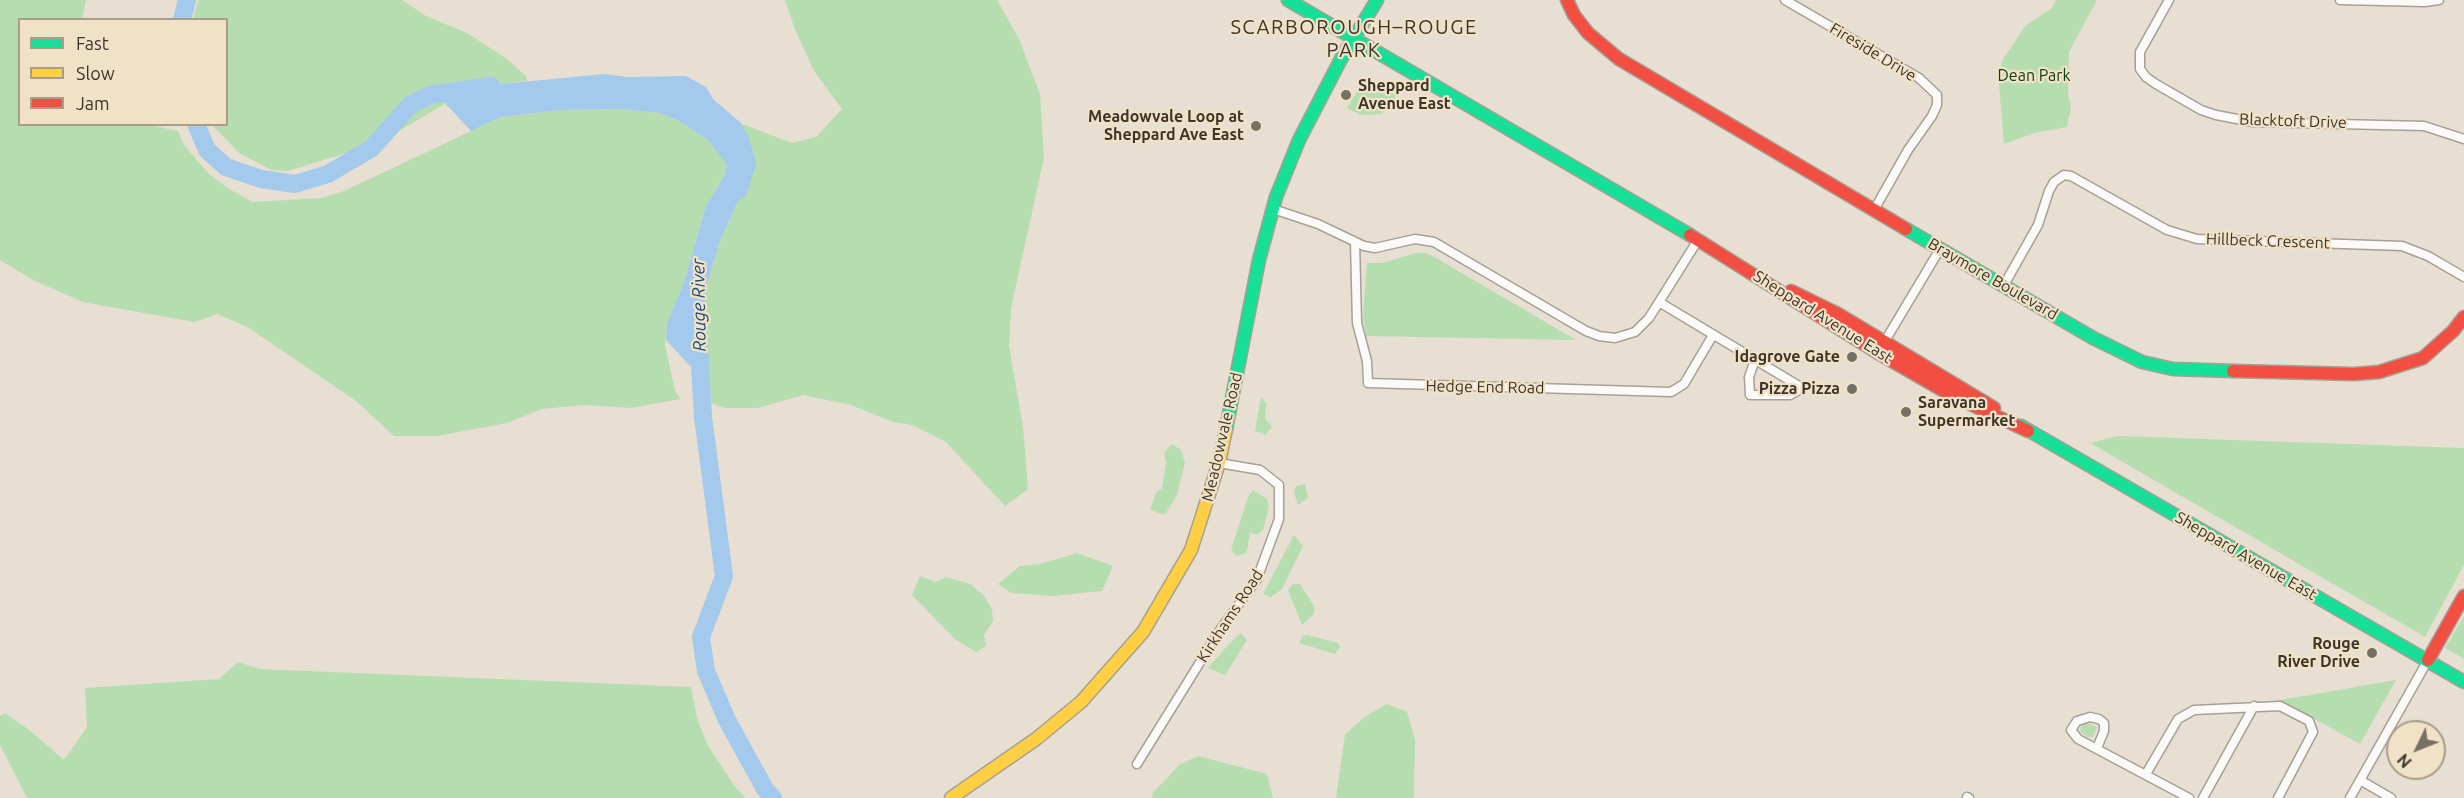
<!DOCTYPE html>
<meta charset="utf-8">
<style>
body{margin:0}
#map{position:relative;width:2464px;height:798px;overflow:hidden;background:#e7dfd1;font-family:Ubuntu,sans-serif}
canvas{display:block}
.legend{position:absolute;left:18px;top:18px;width:210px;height:108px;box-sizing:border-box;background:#f1e2c7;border:2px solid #a89d88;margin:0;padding:8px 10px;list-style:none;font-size:18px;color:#3b352a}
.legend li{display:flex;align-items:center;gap:12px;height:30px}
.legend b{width:30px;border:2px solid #a89d88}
.north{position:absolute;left:2386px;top:720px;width:60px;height:60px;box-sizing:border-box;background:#f1e2c7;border:2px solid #a89d88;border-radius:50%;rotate:227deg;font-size:16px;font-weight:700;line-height:24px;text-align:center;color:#3b352a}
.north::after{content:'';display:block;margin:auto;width:21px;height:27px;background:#777064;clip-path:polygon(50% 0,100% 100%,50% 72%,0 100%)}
</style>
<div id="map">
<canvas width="2464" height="798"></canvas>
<ul class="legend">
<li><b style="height:8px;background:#16e098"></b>Fast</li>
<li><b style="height:8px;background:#ffcf43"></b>Slow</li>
<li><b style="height:8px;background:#f24e42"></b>Jam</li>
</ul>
<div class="north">N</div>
</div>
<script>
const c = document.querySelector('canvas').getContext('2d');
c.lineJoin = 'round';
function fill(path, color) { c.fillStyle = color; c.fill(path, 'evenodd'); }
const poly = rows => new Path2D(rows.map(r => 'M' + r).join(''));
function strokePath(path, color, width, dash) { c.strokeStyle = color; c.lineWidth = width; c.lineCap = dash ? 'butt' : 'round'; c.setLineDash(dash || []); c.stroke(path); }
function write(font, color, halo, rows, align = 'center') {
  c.font = font + ' Ubuntu,sans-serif'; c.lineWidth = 4.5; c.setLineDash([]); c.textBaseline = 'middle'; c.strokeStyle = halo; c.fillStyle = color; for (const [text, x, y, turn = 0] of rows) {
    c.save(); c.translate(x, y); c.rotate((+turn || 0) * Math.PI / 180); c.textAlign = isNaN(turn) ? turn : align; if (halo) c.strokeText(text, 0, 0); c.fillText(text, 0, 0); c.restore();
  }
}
fill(poly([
 [0,0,86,0,82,19,20,20,20,124,145,124,178,131,184,145,208,173,229,189,253,202,322,198,344,191,501,117,561,110,620,109,659,113,681,122,708,140,727,165,725,175,706,206,684,282,667,324,665,345,675,391,681,399,631,408,585,405,542,409,507,423,437,436,394,436,356,401,249,328,218,314,194,322,83,302,33,280,0,260],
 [198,0,402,0,426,16,467,33,507,59,526,76,527,81,471,88,379,143,288,171,272,170,239,153,212,125,226,124,226,20,193,20],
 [785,0,997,0,1019,39,1040,94,1044,158,1011,308,1009,346,1023,427,1028,489,1005,506,946,442,912,425,893,422,851,405,803,395,758,408,724,408,711,403,692,343,692,334,720,241,744,187,747,144,742,124,792,143,816,137,842,109,814,71,794,27],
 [2056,0,2097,0,2069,52,2068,92,2071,107,2067,127,2034,133,2004,144,1998,73,2004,58,2025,26,2052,8],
 [1365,78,1396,95,1391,106,1381,114,1361,115,1347,108],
 [1416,253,1426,253,1436,258,1576,340,1366,336,1363,316,1367,263,1383,263],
 [1261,397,1266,403,1265,419,1272,426,1266,435,1255,431],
 [2118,436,2464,448,2464,565,2425,637,2090,443],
 [1172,444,1181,450,1185,463,1177,495,1166,513,1162,514,1150,510,1156,493,1162,488,1166,462,1164,453],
 [1305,484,1308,498,1298,505,1294,493,1296,486],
 [1253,490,1267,499,1269,507,1263,530,1257,535,1250,532,1247,552,1237,556,1231,550,1248,497],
 [1294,535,1303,546,1282,589,1271,597,1263,594],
 [1077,553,1113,566,1102,591,1053,596,1011,593,998,584,1020,566,1040,564],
 [920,576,935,582,946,577,970,584,984,596,992,609,993,621,984,635,986,646,976,652,955,639,912,595],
 [1293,584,1300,584,1314,606,1314,614,1302,625,1288,590],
 [2464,616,2464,659,2445,648],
 [1241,633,1247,640,1225,675,1208,668,1230,643],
 [1307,635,1338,643,1340,647,1335,654,1299,643,1303,636],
 [238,662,260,669,691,687,697,718,707,744,733,784,745,798,27,798,0,745,0,716,5,713,32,732,64,760,87,727,85,688,219,679],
 [2396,680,2360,744,2294,708,2269,702],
 [1387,704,1407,712,1415,740,1414,798,1336,798,1345,734,1366,716],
 [2087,723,2097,727,2093,737,2087,737,2080,731,2081,726],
 [1198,756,1267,774,1273,798,1152,798,1153,793,1179,765]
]), '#b6ddaf');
fill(poly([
 [604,74,627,77,686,76,706,87,713,99,742,124,747,144,744,187,720,241,692,334,692,343,704,381,666,340,667,324,684,282,706,206,725,175,727,165,708,140,681,122,659,113,620,109,561,110,501,117,471,131,445,103,471,87]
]), '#a3c9ec');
strokePath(poly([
 [182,20,187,0],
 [196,124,207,150,226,167,261,179,295,184,328,174,372,148,411,104,431,95,491,86],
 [738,191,747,163,739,137],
 [696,295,703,417,724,576,701,637,706,671,727,720,765,789,773,798]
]), '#a3c9ec', 18);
const street = poly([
 [1785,0,1919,78,1937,95,1937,105,1932,116,1908,150,1874,210],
 [2169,0,2140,52,2140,69,2146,77,2156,84,2201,110,2216,115,2253,122,2424,126,2464,139],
 [2340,0,2425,2,2439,0],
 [1273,209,1318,224,1364,246,1375,248,1415,239,1434,242,1586,331,1599,336,1615,338,1635,332,1649,318,1698,240],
 [1355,242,1357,323,1367,361,1368,383,1671,392,1684,384,1713,335],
 [2004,285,2038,225,2049,191,2054,182,2064,175,2071,176,2167,230,2197,239,2402,246,2428,256,2464,277],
 [1659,302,1799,386,1797,391,1790,395,1750,395,1749,377,1755,360],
 [1882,346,1940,249],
 [2097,748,2104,731,2104,723,2099,719,2090,717,2077,721,2071,730,2078,739,2189,798],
 [1137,764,1220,630,1257,579,1279,519,1279,485,1260,470,1219,463],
 [2146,774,2178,719,2194,710,2280,706,2309,721,2313,732,2278,798],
 [2360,780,2391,798],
 [1967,797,1969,798],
 [2203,798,2254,706],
 [2350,798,2428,660]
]);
const fast = poly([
 [1288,0,1690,235],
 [1906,229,2093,338,2142,362,2173,369,2233,371],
 [2021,426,2464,682],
 [1226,429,1259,260,1276,197,1299,140,1341,59,1377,0]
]);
const slow = poly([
 [951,798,1036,739,1081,702,1143,632,1191,550,1219,463,1226,429]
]);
const jam = poly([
 [1567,0,1574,15,1588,33,1619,59,1906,229],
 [1690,235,1878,353,1951,395,2028,431],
 [1791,291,1838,314,1994,408],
 [2233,371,2354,374,2379,372,2423,358,2453,331,2464,317],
 [2428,660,2464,596]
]);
strokePath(street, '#a6a095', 11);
strokePath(fast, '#a6a095', 15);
strokePath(slow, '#a6a095', 15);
strokePath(jam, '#a6a095', 15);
strokePath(street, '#fbfaf8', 8);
strokePath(fast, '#16e098', 12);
strokePath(slow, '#ffcf43', 12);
strokePath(jam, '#f24e42', 12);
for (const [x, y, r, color] of [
 [1346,95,6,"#777064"],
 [1256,126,6,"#777064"],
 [1852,357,6,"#777064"],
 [1852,389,6,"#777064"],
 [1906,412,6,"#777064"],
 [2372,653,6,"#777064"]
]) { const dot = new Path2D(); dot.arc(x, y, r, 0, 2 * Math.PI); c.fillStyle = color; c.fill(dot); strokePath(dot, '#f1e2c7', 2); }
write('16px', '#3b352a', '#f1e2c7', [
 ["Fireside Drive",1873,52,31],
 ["Blacktoft Drive",2293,121,2],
 ["Hillbeck Crescent",2268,241,2],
 ["Braymore Boulevard",1993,279,30],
 ["Sheppard Avenue East",1823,317,32],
 ["Hedge End Road",1485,387,1],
 ["Meadowvale Road",1222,437,-77],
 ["Sheppard Avenue East",2246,556,30],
 ["Kirkhams Road",1230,616,-57]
]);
write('16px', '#084114', '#f1e2c7', [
 ["Dean Park",2034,76]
]);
write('bold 16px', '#3b352a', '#f1e2c7', [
 ["Sheppard",1358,86,"left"],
 ["Avenue East",1358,104,"left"],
 ["Meadowvale Loop at",1244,117],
 ["Sheppard Ave East",1244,135],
 ["Idagrove Gate",1840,357],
 ["Pizza Pizza",1840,389],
 ["Saravana",1918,403,"left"],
 ["Supermarket",1918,421,"left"],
 ["Rouge",2360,644],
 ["River Drive",2360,662]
], 'right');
write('italic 18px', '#1b4d7b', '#f1e2c7', [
 ["Rouge River",699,305,-91]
]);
c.letterSpacing = '1.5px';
write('20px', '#3b352a', '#f1e2c7', [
 ["SCARBOROUGH–ROUGE",1354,27],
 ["PARK",1354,50]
]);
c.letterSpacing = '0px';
</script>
